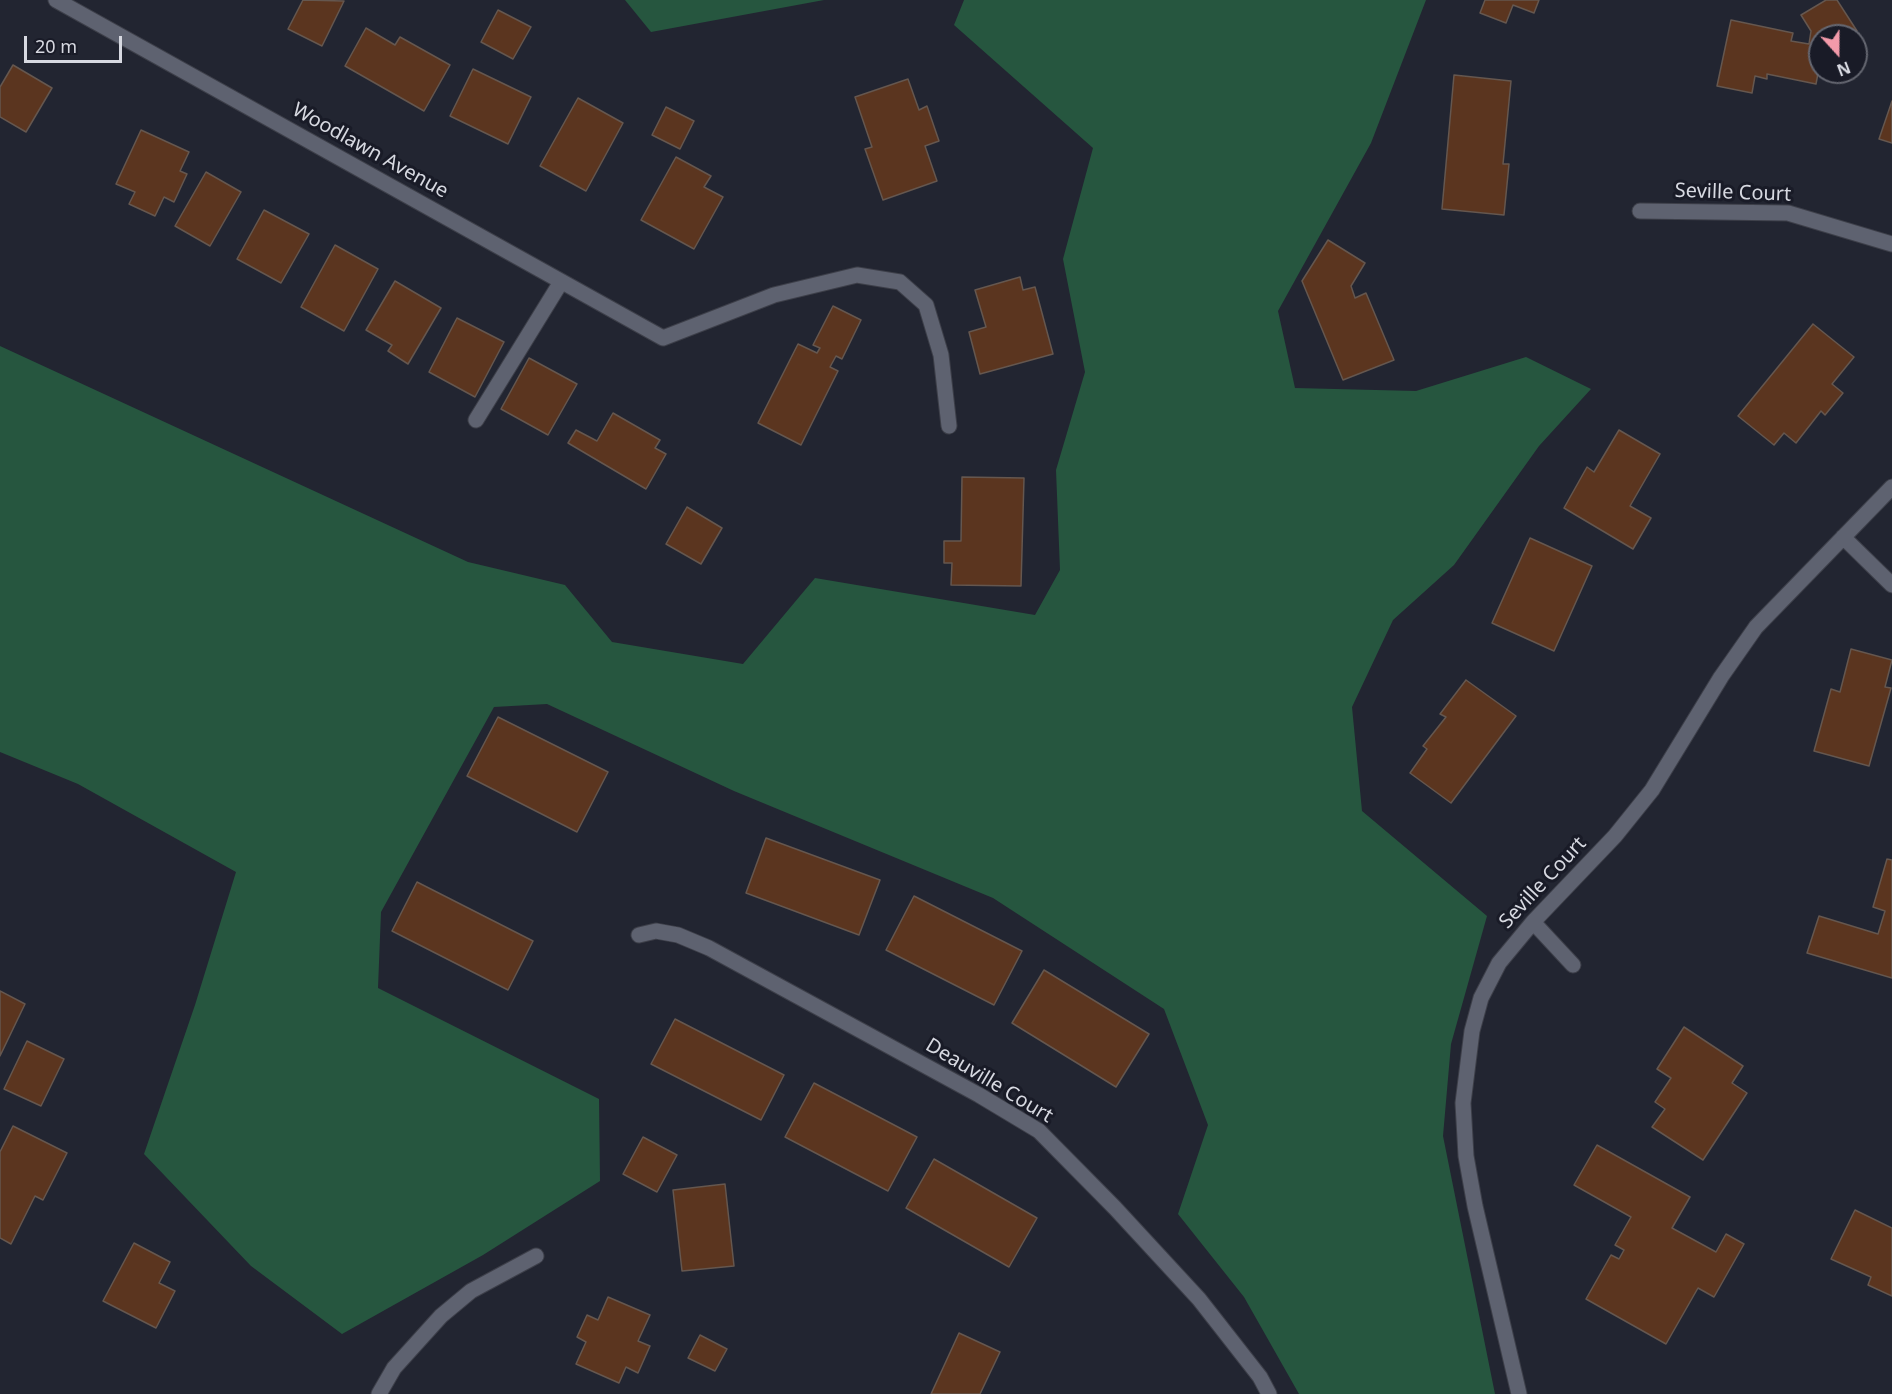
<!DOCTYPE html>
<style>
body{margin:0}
#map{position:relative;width:1892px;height:1394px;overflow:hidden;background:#222531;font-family:"Noto Sans",sans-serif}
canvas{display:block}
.north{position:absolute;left:1808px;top:24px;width:60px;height:60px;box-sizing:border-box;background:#191b27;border:2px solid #656771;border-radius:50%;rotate:159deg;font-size:16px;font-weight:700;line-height:24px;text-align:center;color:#d7d9e1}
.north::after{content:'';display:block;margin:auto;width:21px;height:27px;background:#f39aaa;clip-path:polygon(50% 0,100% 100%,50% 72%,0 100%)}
.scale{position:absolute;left:24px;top:36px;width:98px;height:27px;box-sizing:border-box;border:3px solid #d7d9e1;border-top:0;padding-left:8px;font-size:18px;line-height:21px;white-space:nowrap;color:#d7d9e1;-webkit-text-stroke:4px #191b27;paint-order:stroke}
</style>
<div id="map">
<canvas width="1892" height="1394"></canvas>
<div class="north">N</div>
<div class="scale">20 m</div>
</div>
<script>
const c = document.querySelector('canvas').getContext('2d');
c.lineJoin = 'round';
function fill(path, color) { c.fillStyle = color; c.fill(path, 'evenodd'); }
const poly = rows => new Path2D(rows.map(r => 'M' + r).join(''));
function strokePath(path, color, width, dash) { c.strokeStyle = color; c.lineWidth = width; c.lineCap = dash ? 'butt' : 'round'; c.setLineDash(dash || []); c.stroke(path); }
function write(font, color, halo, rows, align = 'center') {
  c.font = font + ' "Noto Sans",sans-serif'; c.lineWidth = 6; c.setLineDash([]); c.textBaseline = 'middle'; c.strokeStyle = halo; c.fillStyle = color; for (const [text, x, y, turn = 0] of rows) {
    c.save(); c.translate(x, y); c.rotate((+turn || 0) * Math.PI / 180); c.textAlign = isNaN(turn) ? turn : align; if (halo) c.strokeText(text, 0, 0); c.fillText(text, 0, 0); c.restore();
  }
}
fill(poly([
 [625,0,824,0,651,32],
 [964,0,1426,0,1371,143,1278,311,1295,388,1416,391,1526,357,1591,389,1539,446,1454,565,1393,620,1352,707,1362,811,1487,916,1451,1044,1443,1136,1495,1394,1299,1394,1244,1297,1178,1214,1208,1125,1164,1009,993,898,734,791,547,704,494,707,381,912,378,988,599,1099,600,1181,483,1255,342,1334,251,1266,144,1154,195,1005,236,872,78,784,0,752,0,346,468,562,565,585,612,642,743,664,815,578,1035,615,1060,570,1056,470,1085,372,1063,259,1093,148,954,25]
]), '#26563f');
const building = poly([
 [303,0,344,1,322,46,288,29,303,0],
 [1485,0,1539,0,1534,13,1513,5,1506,23,1480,13,1485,0],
 [1826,0,1837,0,1857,31,1850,36,1820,36,1820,63,1816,84,1767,74,1767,79,1755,76,1752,93,1717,86,1731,20,1793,33,1791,41,1809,44,1811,31,1801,15,1826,0],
 [498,10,531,27,513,59,481,42,498,10],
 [366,28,395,45,400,37,450,65,424,111,345,66,366,28],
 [13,65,52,88,26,132,0,117,0,87,13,65],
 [473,69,531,97,508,144,450,116,473,69],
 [1454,75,1511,81,1503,164,1509,164,1504,215,1442,209,1454,75],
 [908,79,919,110,927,106,939,141,925,146,937,181,883,200,865,149,872,147,855,97,908,79],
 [578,98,623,123,586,191,540,166,578,98],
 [1892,101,1892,143,1879,139,1892,101],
 [666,107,694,121,680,149,652,135,666,107],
 [141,130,189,152,180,171,187,174,174,202,164,197,155,216,129,204,135,192,116,184,141,130],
 [676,157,711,176,704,187,723,197,694,249,641,220,676,157],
 [206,172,241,192,210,246,175,226,206,172],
 [264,210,309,234,281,283,237,259,264,210],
 [1328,240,1365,263,1351,286,1355,298,1366,293,1394,360,1343,380,1302,281,1328,240],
 [335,245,378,269,344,331,301,307,335,245],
 [1020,277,1023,290,1035,287,1053,354,980,374,969,332,986,327,975,290,1020,277],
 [395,281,441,308,408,364,388,351,392,345,366,330,395,281],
 [833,306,861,320,842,359,836,356,830,367,838,371,801,445,758,423,798,344,817,353,820,348,813,345,833,306],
 [457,318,504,342,475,397,429,372,457,318],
 [1813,324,1854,357,1832,384,1843,393,1825,415,1821,411,1796,443,1784,433,1774,445,1738,416,1813,324],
 [529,358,577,384,548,435,501,409,529,358],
 [613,413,660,440,655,448,666,454,646,489,568,443,576,430,597,441,613,413],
 [1619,430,1660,454,1630,506,1651,518,1633,549,1564,508,1587,467,1594,472,1619,430],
 [962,477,1024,478,1021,586,951,585,952,563,944,563,944,541,961,541,962,477],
 [687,507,722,528,701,564,666,544,687,507],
 [1530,538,1592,566,1554,651,1492,623,1530,538],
 [1851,649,1892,660,1885,687,1891,688,1869,766,1814,751,1831,689,1840,692,1851,649],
 [1466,680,1516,716,1451,803,1410,773,1427,749,1423,746,1446,717,1440,714,1466,680],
 [498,717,608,772,577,832,467,776,498,717],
 [766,838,880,880,859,935,746,893,766,838],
 [1887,859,1892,860,1892,978,1807,953,1819,916,1878,934,1885,911,1873,907,1887,859],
 [417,882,533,941,508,990,392,931,417,882],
 [914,896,1022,951,994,1005,886,950,914,896],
 [1044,970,1149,1034,1116,1087,1012,1023,1044,970],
 [0,991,25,1004,0,1056,0,991],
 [675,1019,784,1075,761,1120,651,1064,675,1019],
 [1684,1027,1743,1066,1732,1083,1747,1093,1703,1160,1652,1127,1665,1109,1655,1102,1671,1078,1657,1069,1684,1027],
 [27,1041,64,1059,41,1106,4,1089,27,1041],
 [814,1083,917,1137,888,1191,785,1137,814,1083],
 [13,1126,67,1153,43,1200,35,1196,11,1244,0,1238,0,1152,13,1126],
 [643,1137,677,1155,657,1192,623,1174,643,1137],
 [1597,1145,1690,1197,1672,1228,1716,1252,1726,1234,1744,1244,1714,1297,1698,1288,1666,1344,1586,1299,1611,1255,1619,1259,1624,1250,1615,1245,1631,1217,1574,1185,1597,1145],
 [934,1159,1037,1218,1009,1267,906,1208,934,1159],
 [725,1184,734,1266,682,1271,673,1190,725,1184],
 [1855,1210,1892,1228,1892,1296,1868,1285,1871,1277,1831,1259,1855,1210],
 [134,1243,170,1262,159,1283,175,1291,156,1328,103,1301,134,1243],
 [608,1297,650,1315,638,1341,650,1346,638,1373,626,1367,619,1383,576,1364,586,1342,577,1337,587,1315,598,1320,608,1297],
 [959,1333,1000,1352,980,1394,931,1394,959,1333],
 [700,1335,727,1349,715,1371,688,1358,700,1335]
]);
fill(building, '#5b351f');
strokePath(building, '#65574f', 1.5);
const minor = poly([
 [56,0,663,338,774,295,857,275,900,282,926,305,941,355,949,426],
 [1640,211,1788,213,1892,244],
 [476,420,561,282],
 [1843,537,1892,585],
 [1533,922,1573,965],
 [639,935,656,931,678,935,709,948,979,1095,1039,1131,1115,1208,1199,1299,1260,1377,1269,1394],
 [379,1394,394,1368,441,1316,471,1291,536,1256],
 [1519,1394,1475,1206,1466,1156,1463,1103,1472,1031,1481,998,1499,963,1533,922,1615,836,1652,790,1721,677,1756,627,1892,487]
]);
strokePath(minor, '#3d3f49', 17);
strokePath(minor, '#5e6270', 15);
write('20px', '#d7d9e1', '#191b27', [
 ["Woodlawn Avenue",370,151,29],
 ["Seville Court",1733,193,2],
 ["Seville Court",1543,883,-47],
 ["Deauville Court",989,1081,31]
]);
</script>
